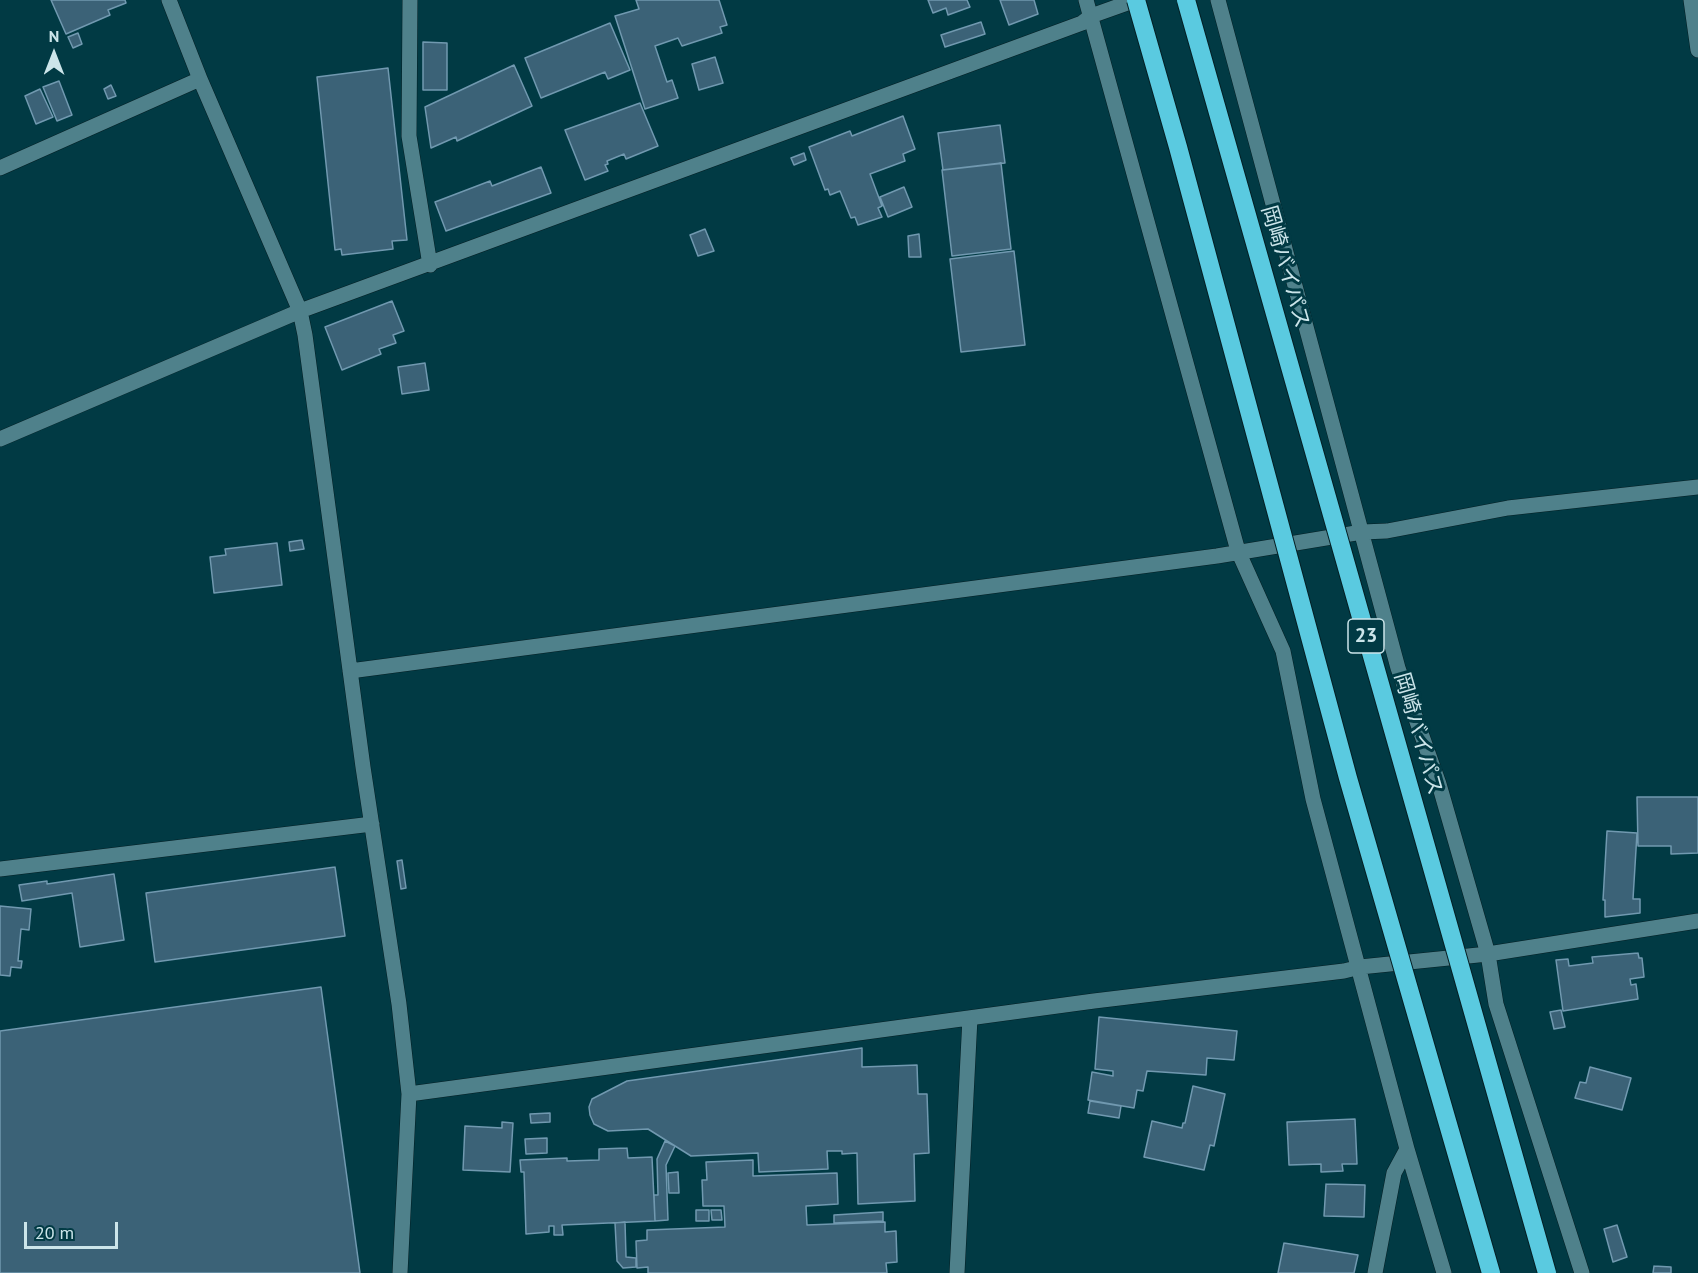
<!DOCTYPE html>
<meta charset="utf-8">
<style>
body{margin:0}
#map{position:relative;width:1698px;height:1273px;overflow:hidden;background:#013a44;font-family:"PT Sans",sans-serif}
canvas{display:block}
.north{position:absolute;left:24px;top:24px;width:60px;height:60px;-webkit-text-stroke:4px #013a44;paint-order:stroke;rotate:0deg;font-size:16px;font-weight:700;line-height:24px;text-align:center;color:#cce5ea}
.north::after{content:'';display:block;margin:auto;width:21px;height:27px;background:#cce5ea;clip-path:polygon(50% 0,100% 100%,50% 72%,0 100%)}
.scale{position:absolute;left:24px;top:1222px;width:94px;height:27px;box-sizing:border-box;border:3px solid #cce5ea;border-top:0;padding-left:8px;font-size:18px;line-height:21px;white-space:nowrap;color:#cce5ea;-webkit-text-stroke:4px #013a44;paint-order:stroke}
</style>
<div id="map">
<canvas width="1698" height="1273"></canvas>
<div class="north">N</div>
<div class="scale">20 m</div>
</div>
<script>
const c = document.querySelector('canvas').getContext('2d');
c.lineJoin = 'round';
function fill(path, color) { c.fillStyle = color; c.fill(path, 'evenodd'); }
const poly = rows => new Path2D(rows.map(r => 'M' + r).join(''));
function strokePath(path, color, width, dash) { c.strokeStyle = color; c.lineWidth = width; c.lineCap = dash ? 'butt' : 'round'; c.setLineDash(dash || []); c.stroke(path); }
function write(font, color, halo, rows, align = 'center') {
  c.font = font + ' "PT Sans","Noto Sans JP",sans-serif'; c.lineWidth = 6; c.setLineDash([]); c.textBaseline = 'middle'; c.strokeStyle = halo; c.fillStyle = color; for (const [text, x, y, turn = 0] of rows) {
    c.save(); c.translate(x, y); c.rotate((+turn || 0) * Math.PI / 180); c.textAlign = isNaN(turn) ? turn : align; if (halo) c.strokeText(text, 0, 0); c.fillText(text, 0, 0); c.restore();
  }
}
const building = poly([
 [51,0,125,0,126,3,108,10,110,15,66,34,51,0],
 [636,0,719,0,727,25,720,27,722,33,682,46,678,38,655,46,667,82,672,80,678,98,645,109,615,16,639,9,636,0],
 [928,0,967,0,970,7,948,15,946,8,933,13,928,0],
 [1000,0,1034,0,1038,14,1009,25,1000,0],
 [981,22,985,34,945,47,941,35,981,22],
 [610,23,630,70,608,79,605,72,541,98,525,58,610,23],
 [78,33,82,44,73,48,68,37,78,33],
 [423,42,447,43,447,90,423,90,423,42],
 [715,57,723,83,699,90,692,64,715,57],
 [514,65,532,106,457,141,456,137,431,148,425,107,514,65],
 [388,68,407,240,392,241,393,249,342,255,341,249,335,250,317,77,388,68],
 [59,81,72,115,57,121,43,87,59,81],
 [111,85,116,96,108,99,104,89,111,85],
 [40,89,53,117,36,124,25,96,40,89],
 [640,103,658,146,626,159,624,154,607,161,608,164,605,165,608,171,585,180,565,130,640,103],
 [903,116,915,149,903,154,905,161,870,174,882,206,878,208,882,217,858,225,855,217,851,218,840,191,830,195,828,189,825,190,809,147,850,131,852,136,903,116],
 [1000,125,1005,163,943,170,938,133,1000,125],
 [804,153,806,160,794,165,791,158,804,153],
 [1001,163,1011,249,952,256,942,170,1001,163],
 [541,167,551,193,446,231,435,202,490,181,492,186,541,167],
 [904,187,912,207,888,217,880,197,904,187],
 [705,229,714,251,698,256,690,235,705,229],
 [919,234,921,257,909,257,908,236,919,234],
 [1014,251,1025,345,961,352,950,259,1014,251],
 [392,301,404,331,393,335,396,343,379,349,381,354,342,370,325,327,392,301],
 [425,363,429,390,402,394,398,367,425,363],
 [302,540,304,549,290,551,289,542,302,540],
 [277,543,282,585,214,593,210,557,226,555,225,549,277,543],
 [1637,797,1698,797,1698,853,1671,854,1671,846,1638,846,1637,797],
 [1607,831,1637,833,1633,899,1640,899,1640,913,1605,917,1605,900,1603,900,1607,831],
 [402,860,406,888,401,889,397,861,402,860],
 [335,867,345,936,155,962,146,893,335,867],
 [114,874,124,940,80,947,72,893,22,901,19,885,47,881,47,884,114,874],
 [0,906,31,909,29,930,21,929,18,961,22,961,21,968,11,967,10,976,0,975,0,906],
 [1638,953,1639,958,1642,958,1644,977,1630,979,1631,985,1636,984,1638,999,1563,1011,1556,960,1568,959,1569,966,1593,963,1592,957,1638,953],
 [321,987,360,1273,0,1273,0,1031,321,987],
 [1561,1010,1565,1027,1554,1029,1550,1012,1561,1010],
 [1099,1017,1237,1031,1234,1060,1207,1058,1206,1075,1147,1071,1143,1091,1137,1090,1134,1108,1088,1100,1092,1072,1113,1076,1113,1071,1095,1069,1099,1017],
 [862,1048,862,1067,917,1065,918,1094,927,1094,929,1153,914,1154,915,1201,858,1204,857,1153,842,1154,842,1151,827,1151,828,1169,759,1172,758,1153,691,1156,648,1129,608,1131,594,1124,590,1115,589,1107,592,1099,627,1081,862,1048],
 [1590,1067,1631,1078,1622,1110,1575,1098,1580,1082,1586,1083,1590,1067],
 [1193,1086,1225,1094,1214,1146,1210,1145,1204,1170,1144,1157,1152,1121,1182,1128,1183,1123,1185,1123,1193,1086],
 [1090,1101,1121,1106,1119,1118,1088,1113,1090,1101],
 [550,1113,550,1122,531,1123,530,1114,550,1113],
 [1355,1119,1357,1164,1342,1164,1343,1171,1321,1172,1321,1164,1289,1165,1287,1122,1355,1119],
 [502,1122,513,1123,510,1172,463,1170,465,1126,502,1128,502,1122],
 [547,1138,547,1153,526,1154,525,1139,547,1138],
 [665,1141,675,1146,666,1165,668,1220,655,1221,654,1195,658,1195,657,1159,665,1141],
 [627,1148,628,1158,652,1157,655,1221,562,1225,563,1235,554,1235,554,1226,549,1226,549,1232,526,1234,524,1172,521,1172,520,1160,567,1158,567,1161,599,1160,599,1149,627,1148],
 [753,1160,753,1176,837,1173,838,1204,806,1206,807,1225,885,1222,885,1232,896,1231,897,1262,886,1263,887,1273,648,1273,648,1267,637,1268,636,1241,647,1240,647,1230,725,1227,724,1206,703,1206,702,1180,707,1180,706,1162,753,1160],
 [678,1172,679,1193,669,1193,668,1173,678,1172],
 [1326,1184,1365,1185,1364,1217,1324,1216,1326,1184],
 [696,1210,709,1210,709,1221,696,1221,696,1210],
 [711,1210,721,1210,722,1220,712,1220,711,1210],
 [883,1212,883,1221,834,1223,834,1215,883,1212],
 [625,1222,626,1257,636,1258,636,1267,623,1268,617,1261,615,1223,625,1222],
 [1617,1225,1627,1257,1613,1262,1604,1229,1617,1225],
 [1284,1243,1358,1255,1354,1273,1278,1273,1284,1243],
 [1654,1266,1671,1267,1671,1273,1653,1273,1654,1266]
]);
fill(building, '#3b6277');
strokePath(building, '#7199b0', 1.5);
const minor = poly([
 [169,0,200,79,300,311,305,335,363,767,399,1004,409,1094,400,1273],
 [410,0,409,136,430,265],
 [1086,0,1238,551,1283,651,1313,799,1407,1149,1444,1273],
 [1218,0,1398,668,1439,784,1488,954,1496,1004,1582,1273],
 [1691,0,1698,50],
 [0,168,200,79],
 [0,439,300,311,1082,23,1091,16,1136,0],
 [350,671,1217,556,1362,532,1387,531,1508,508,1698,487],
 [0,869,372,824],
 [409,1094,1094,1001,1344,971,1360,967,1488,954,1698,921],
 [957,1273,970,1018],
 [1375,1273,1394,1173,1407,1149]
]);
strokePath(minor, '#051f24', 16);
strokePath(minor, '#4f818b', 15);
const highwayBridge = poly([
 [1136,0,1178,147,1348,778,1491,1273],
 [1186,0,1547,1273]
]);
strokePath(highwayBridge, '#051f24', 20, []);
strokePath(highwayBridge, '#5acae0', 18);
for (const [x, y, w] of [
 [1366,636,36]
]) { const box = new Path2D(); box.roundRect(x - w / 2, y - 17, w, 34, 4.5); c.fillStyle = '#013a44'; c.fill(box); strokePath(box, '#cce5ea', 1.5); }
write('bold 20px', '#cce5ea', null, [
 ["23",1366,636]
]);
write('21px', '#cce5ea', '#013a44', [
 ["岡崎バイパス",1285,267,74],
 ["岡崎バイパス",1418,734,74]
]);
</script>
